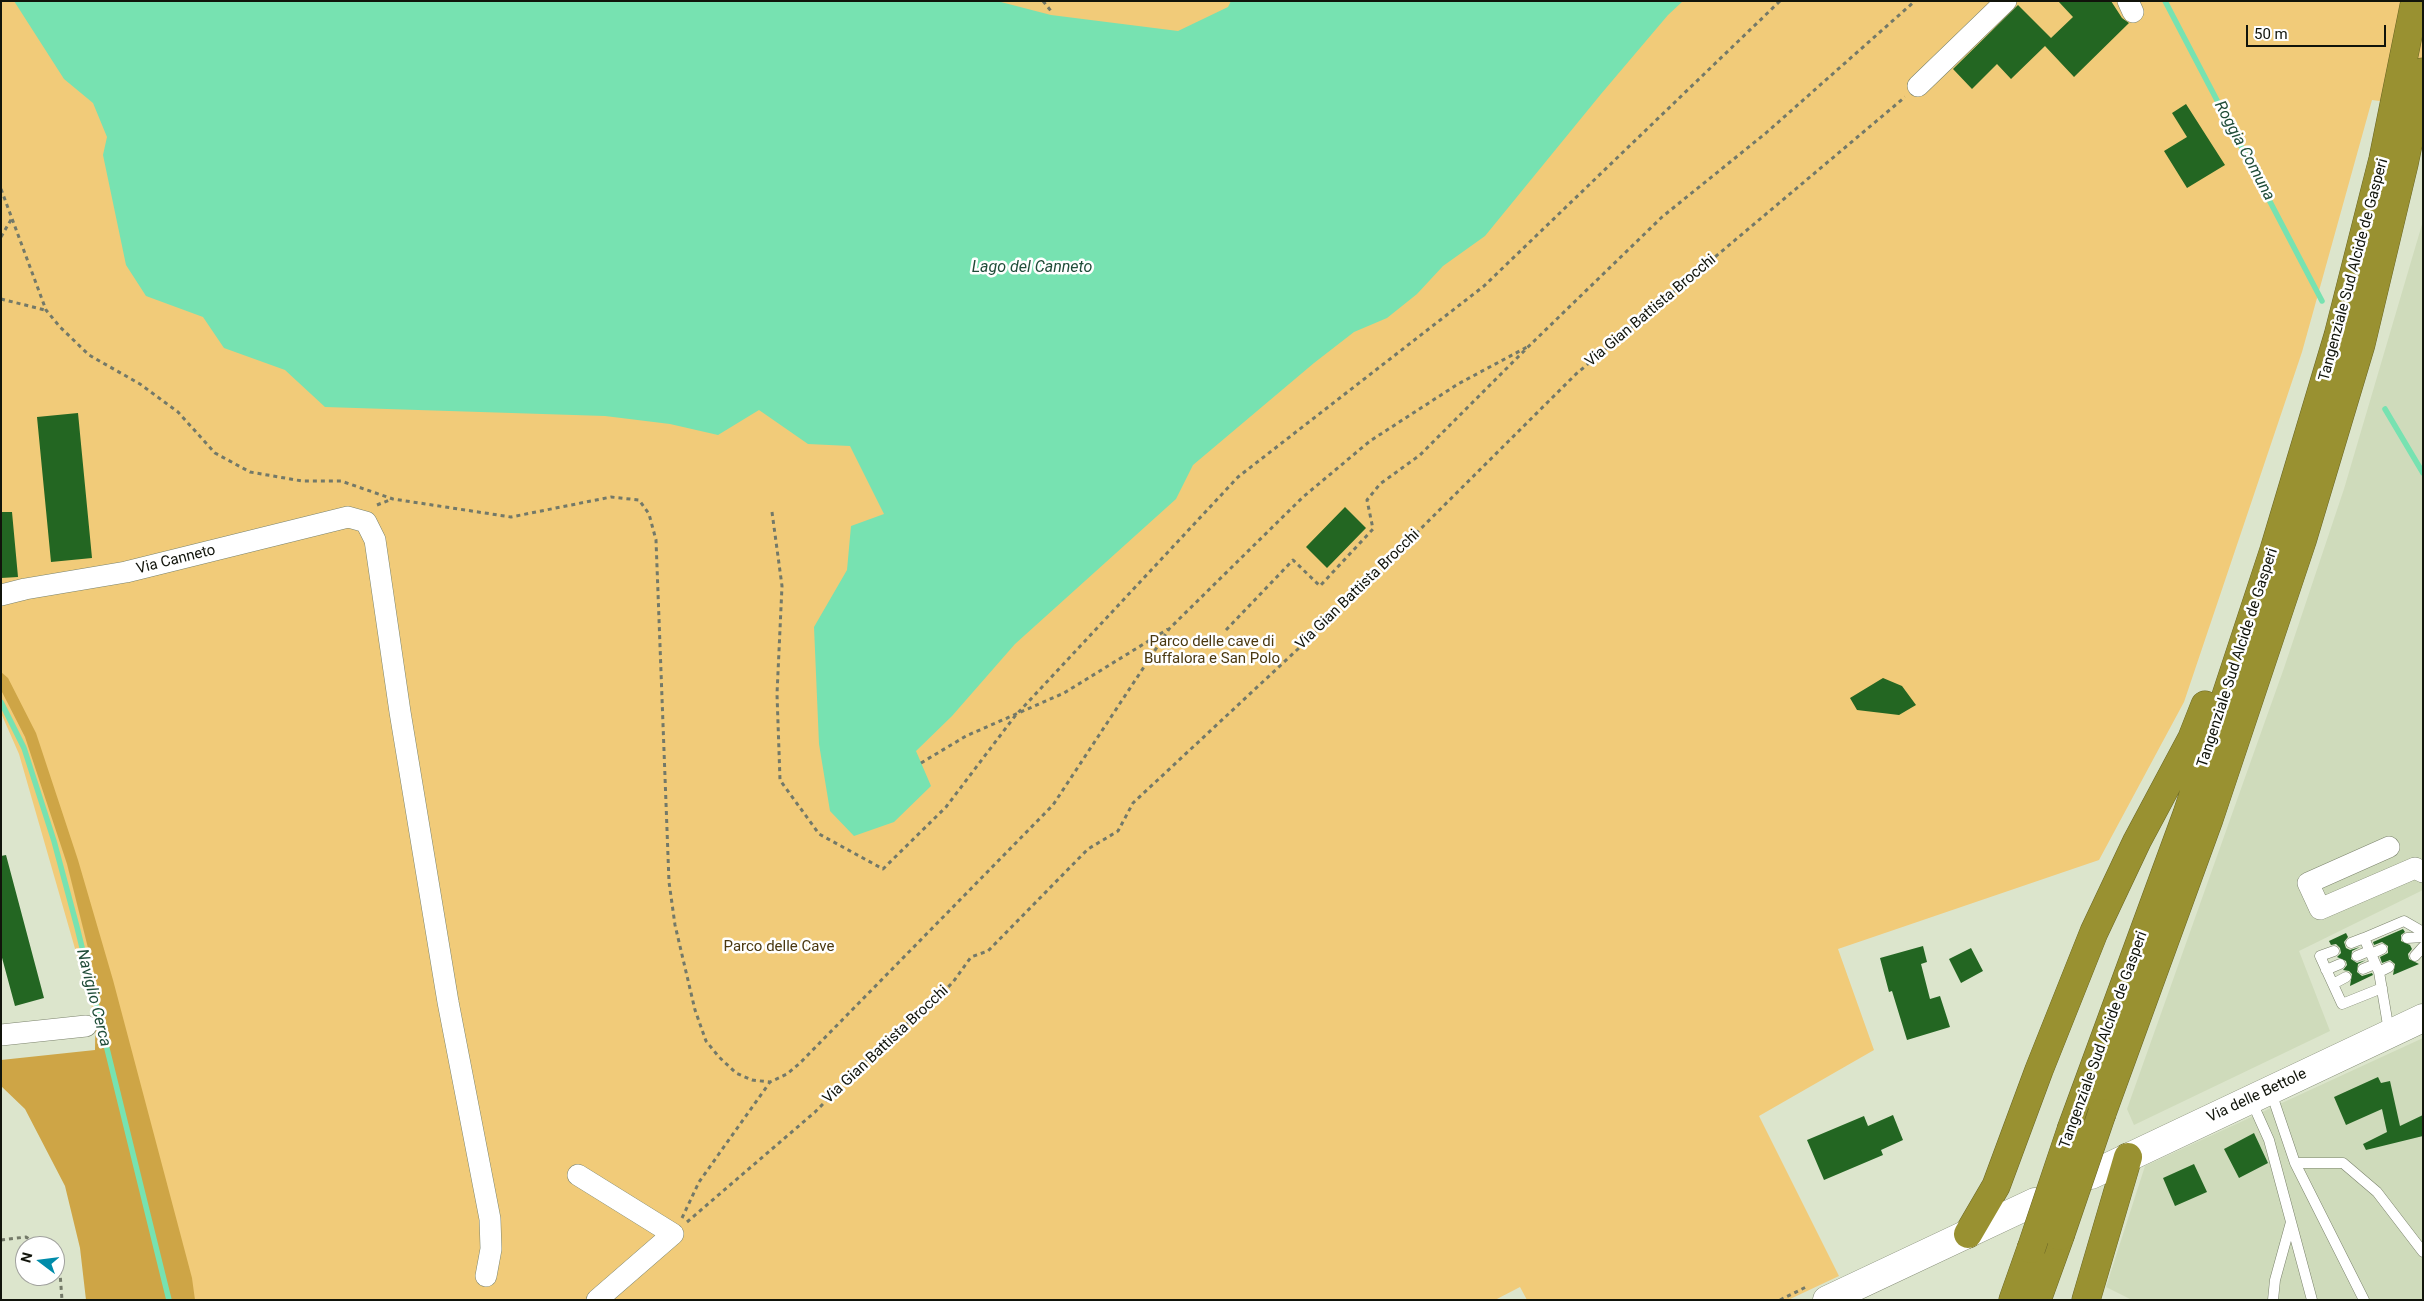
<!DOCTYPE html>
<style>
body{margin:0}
#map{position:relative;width:2424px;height:1301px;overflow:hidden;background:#dce5cc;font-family:Roboto,sans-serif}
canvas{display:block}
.frame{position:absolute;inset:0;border:2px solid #11140b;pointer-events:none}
.north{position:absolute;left:15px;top:1236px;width:50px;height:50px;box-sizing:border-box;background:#fff;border:1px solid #a0a19d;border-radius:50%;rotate:285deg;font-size:14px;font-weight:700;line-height:20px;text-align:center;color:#11140b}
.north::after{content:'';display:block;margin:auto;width:18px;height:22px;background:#008caa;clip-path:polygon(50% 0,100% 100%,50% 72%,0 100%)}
.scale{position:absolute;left:2246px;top:25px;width:140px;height:22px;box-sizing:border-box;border:2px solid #11140b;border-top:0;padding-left:6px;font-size:15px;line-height:18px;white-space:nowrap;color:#11140b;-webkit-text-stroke:4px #fff;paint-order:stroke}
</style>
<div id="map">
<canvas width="2424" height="1301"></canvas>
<div class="frame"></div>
<div class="north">N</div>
<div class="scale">50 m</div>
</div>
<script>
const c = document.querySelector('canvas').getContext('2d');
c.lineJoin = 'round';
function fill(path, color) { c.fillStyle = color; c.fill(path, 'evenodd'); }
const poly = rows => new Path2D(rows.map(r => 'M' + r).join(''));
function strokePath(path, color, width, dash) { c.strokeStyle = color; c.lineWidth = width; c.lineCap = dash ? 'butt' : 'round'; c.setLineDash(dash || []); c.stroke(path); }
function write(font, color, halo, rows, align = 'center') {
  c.font = font + ' Roboto,sans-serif'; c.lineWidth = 5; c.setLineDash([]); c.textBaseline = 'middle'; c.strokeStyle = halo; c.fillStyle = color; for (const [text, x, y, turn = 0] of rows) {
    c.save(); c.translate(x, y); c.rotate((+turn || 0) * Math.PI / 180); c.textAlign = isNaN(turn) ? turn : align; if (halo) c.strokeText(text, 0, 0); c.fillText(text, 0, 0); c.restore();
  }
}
fill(poly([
 [2423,221,2423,890,2299,951,2330,1031,2134,1125,2127,1109,2284,668,2344,489],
 [2423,1038,2423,1300,2132,1300,2106,1287,2145,1166]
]), '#cfdbbb');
fill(poly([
 [1,1,2423,1,2423,107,2372,100,2302,352,2184,702,2099,860,1838,949,1874,1050,1759,1116,1839,1276,1788,1300,1527,1300,1520,1287,1495,1300,161,1300,99,1032,19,754,1,713]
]), '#f1cb79');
fill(poly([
 [1,672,8,678,36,733,78,860,113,980,192,1278,195,1300,86,1300,80,1248,65,1186,25,1109,1,1086,1,1060,95,1050,96,980,67,864,25,737,1,690]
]), '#cea546');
fill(poly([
 [14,1,997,1,1051,15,1178,31,1228,7,1231,1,1683,1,1668,15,1601,94,1485,236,1443,266,1417,294,1387,318,1354,332,1314,363,1193,465,1176,499,1015,644,952,716,916,751,931,786,894,822,854,836,830,811,819,744,814,627,847,570,851,526,884,514,850,446,808,444,759,410,718,435,670,424,605,416,325,407,285,370,224,348,203,317,146,296,126,265,103,155,107,137,93,103,64,79]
]), '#77e2b1');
strokePath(poly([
 [2165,1,2322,301],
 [2385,409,2423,473],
 [1,702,24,748,54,841,77,927,169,1300]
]), '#77e2b1', 5.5);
fill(poly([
 [2058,1,2111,1,2122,18,2129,23,2074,77,2045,46,2011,79,1997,64,1972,89,1953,69,2018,5,2051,38,2073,17],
 [2186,104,2225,165,2187,188,2164,151,2187,137,2172,113],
 [78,413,92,558,51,562,37,417],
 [1345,507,1366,528,1327,568,1306,547],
 [1,512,12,512,18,577,1,578],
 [1883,678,1902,686,1916,705,1899,715,1857,710,1850,698],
 [6,855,44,998,15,1006,1,954,1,856],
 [2403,929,2405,932,2401,935,2401,941,2410,945,2412,949,2408,954,2409,959,2419,964,2393,975,2395,964,2390,960,2382,963,2380,957,2388,953,2388,946,2382,942,2374,945,2373,942],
 [2346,933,2348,937,2344,942,2346,948,2350,950,2360,947,2352,951,2351,959,2357,963,2366,960,2358,964,2357,972,2362,976,2372,973,2373,975,2350,986,2352,974,2349,971,2343,970,2347,965,2346,961,2337,957,2341,953,2340,948,2336,944,2331,945,2329,941],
 [1923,946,1927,962,1921,964,1930,999,1940,996,1950,1027,1907,1040,1892,991,1889,992,1880,958],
 [1971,948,1983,971,1961,983,1949,959],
 [2378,1077,2381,1083,2390,1081,2400,1126,2423,1115,2423,1136,2366,1150,2363,1144,2387,1132,2382,1109,2346,1125,2334,1097],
 [1893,1115,1903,1140,1881,1150,1883,1155,1824,1180,1807,1140,1864,1116,1868,1126],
 [2254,1133,2268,1163,2239,1178,2224,1149],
 [2194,1164,2207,1192,2175,1206,2163,1178]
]), '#236622');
const lane = poly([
 [2407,938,2423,937],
 [2351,943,2364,938],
 [2334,951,2320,956,2342,1004,2382,988],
 [2371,954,2364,938,2404,921,2423,932],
 [2357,956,2369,951],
 [2415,956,2423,947],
 [2363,969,2375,964],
 [2326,970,2340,964],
 [2379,972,2371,954,2382,949],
 [2333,984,2346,977],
 [2389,1031,2379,972,2389,967],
 [2273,1090,2274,1101,2295,1163,2364,1300],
 [2251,1100,2269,1140,2312,1300],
 [2295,1163,2343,1163,2377,1192,2423,1252],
 [2273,1300,2275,1280,2291,1222]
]);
const street = poly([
 [2128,1,2133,12],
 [1918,86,2006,1],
 [1,595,25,589,126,572,348,517,366,522,375,540,400,712,448,1002,490,1219,491,1249,486,1276],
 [2389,847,2308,883,2320,909,2415,868,2423,872],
 [1,1035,86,1026],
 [578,1175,673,1234,597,1300]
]);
const secondary = poly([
 [2091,1175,2423,1018],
 [1827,1300,2035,1202]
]);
const highway = poly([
 [2102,1113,2209,819,2302,541,2361,344,2404,164,2423,72],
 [2072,1127,2187,814,2274,550,2338,336,2383,159,2415,1],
 [1968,1234,1996,1186,2039,1070,2094,932,2137,841,2192,738,2205,705],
 [2013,1300,2031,1249],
 [2037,1300,2060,1236],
 [2086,1300,2128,1157]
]);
strokePath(lane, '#7b836c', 11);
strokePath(street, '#7b836c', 22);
strokePath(secondary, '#7b836c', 29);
strokePath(highway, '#696524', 29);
strokePath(poly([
 [1043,1,1051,11],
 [1,189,46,310,60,327,89,355,140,384,178,412,215,453,250,472,302,481,341,481,393,499,511,517,611,497,639,500,649,514,656,540,669,882,675,925,695,1010,706,1041,719,1057,736,1073,752,1080,770,1082,787,1074,800,1063,1053,805,1169,629,1303,497,1370,441,1458,384,1529,346],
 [1,237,12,218],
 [1,299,45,310],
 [377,505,392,499],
 [772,512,782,586,777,694,780,780,819,834,883,869,946,807,1015,716,1238,477,1484,286,1780,1],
 [1226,630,1293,560,1320,586,1373,529,1367,500,1380,484,1420,455,1529,346,1662,217,1766,133,1915,1],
 [921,763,966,736,1064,693,1168,629],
 [682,1218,699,1182,770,1082],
 [687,1222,815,1112,894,1033,927,1009,953,982,971,957,988,951,1088,849,1118,831,1133,803,1328,621,1576,374,1905,97],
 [1,1240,26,1237,39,1246],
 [55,1256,59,1259,62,1300],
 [1780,1300,1808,1286]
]), '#737968', 3, [4, 4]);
strokePath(lane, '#fff', 10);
strokePath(street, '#fff', 21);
strokePath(secondary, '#fff', 28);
strokePath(highway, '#999131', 28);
const highwayBridge = poly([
 [2060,1236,2102,1113],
 [2031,1249,2072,1127]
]);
strokePath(highwayBridge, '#696524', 29, []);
strokePath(highwayBridge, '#999131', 28);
write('15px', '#11140b', '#fff', [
 ["Tangenziale Sud Alcide de Gasperi",2354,270,-75],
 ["Via Gian Battista Brocchi",1651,311,-40],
 ["Via Canneto",176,560,-14],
 ["Via Gian Battista Brocchi",1358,590,-44],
 ["Tangenziale Sud Alcide de Gasperi",2238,658,-72],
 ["Tangenziale Sud Alcide de Gasperi",2104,1040,-70],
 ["Via Gian Battista Brocchi",886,1045,-43],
 ["Via delle Bettole",2257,1096,-25]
]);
write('15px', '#4a3810', '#fff', [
 ["Parco delle cave di",1212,642],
 ["Buffalora e San Polo",1212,659],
 ["Parco delle Cave",779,947]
]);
write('italic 16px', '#1f4c38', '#fff', [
 ["Roggia Comuna",2244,151,62],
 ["Lago del Canneto",1032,268],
 ["Naviglio Cerca",93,998,76]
]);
</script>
